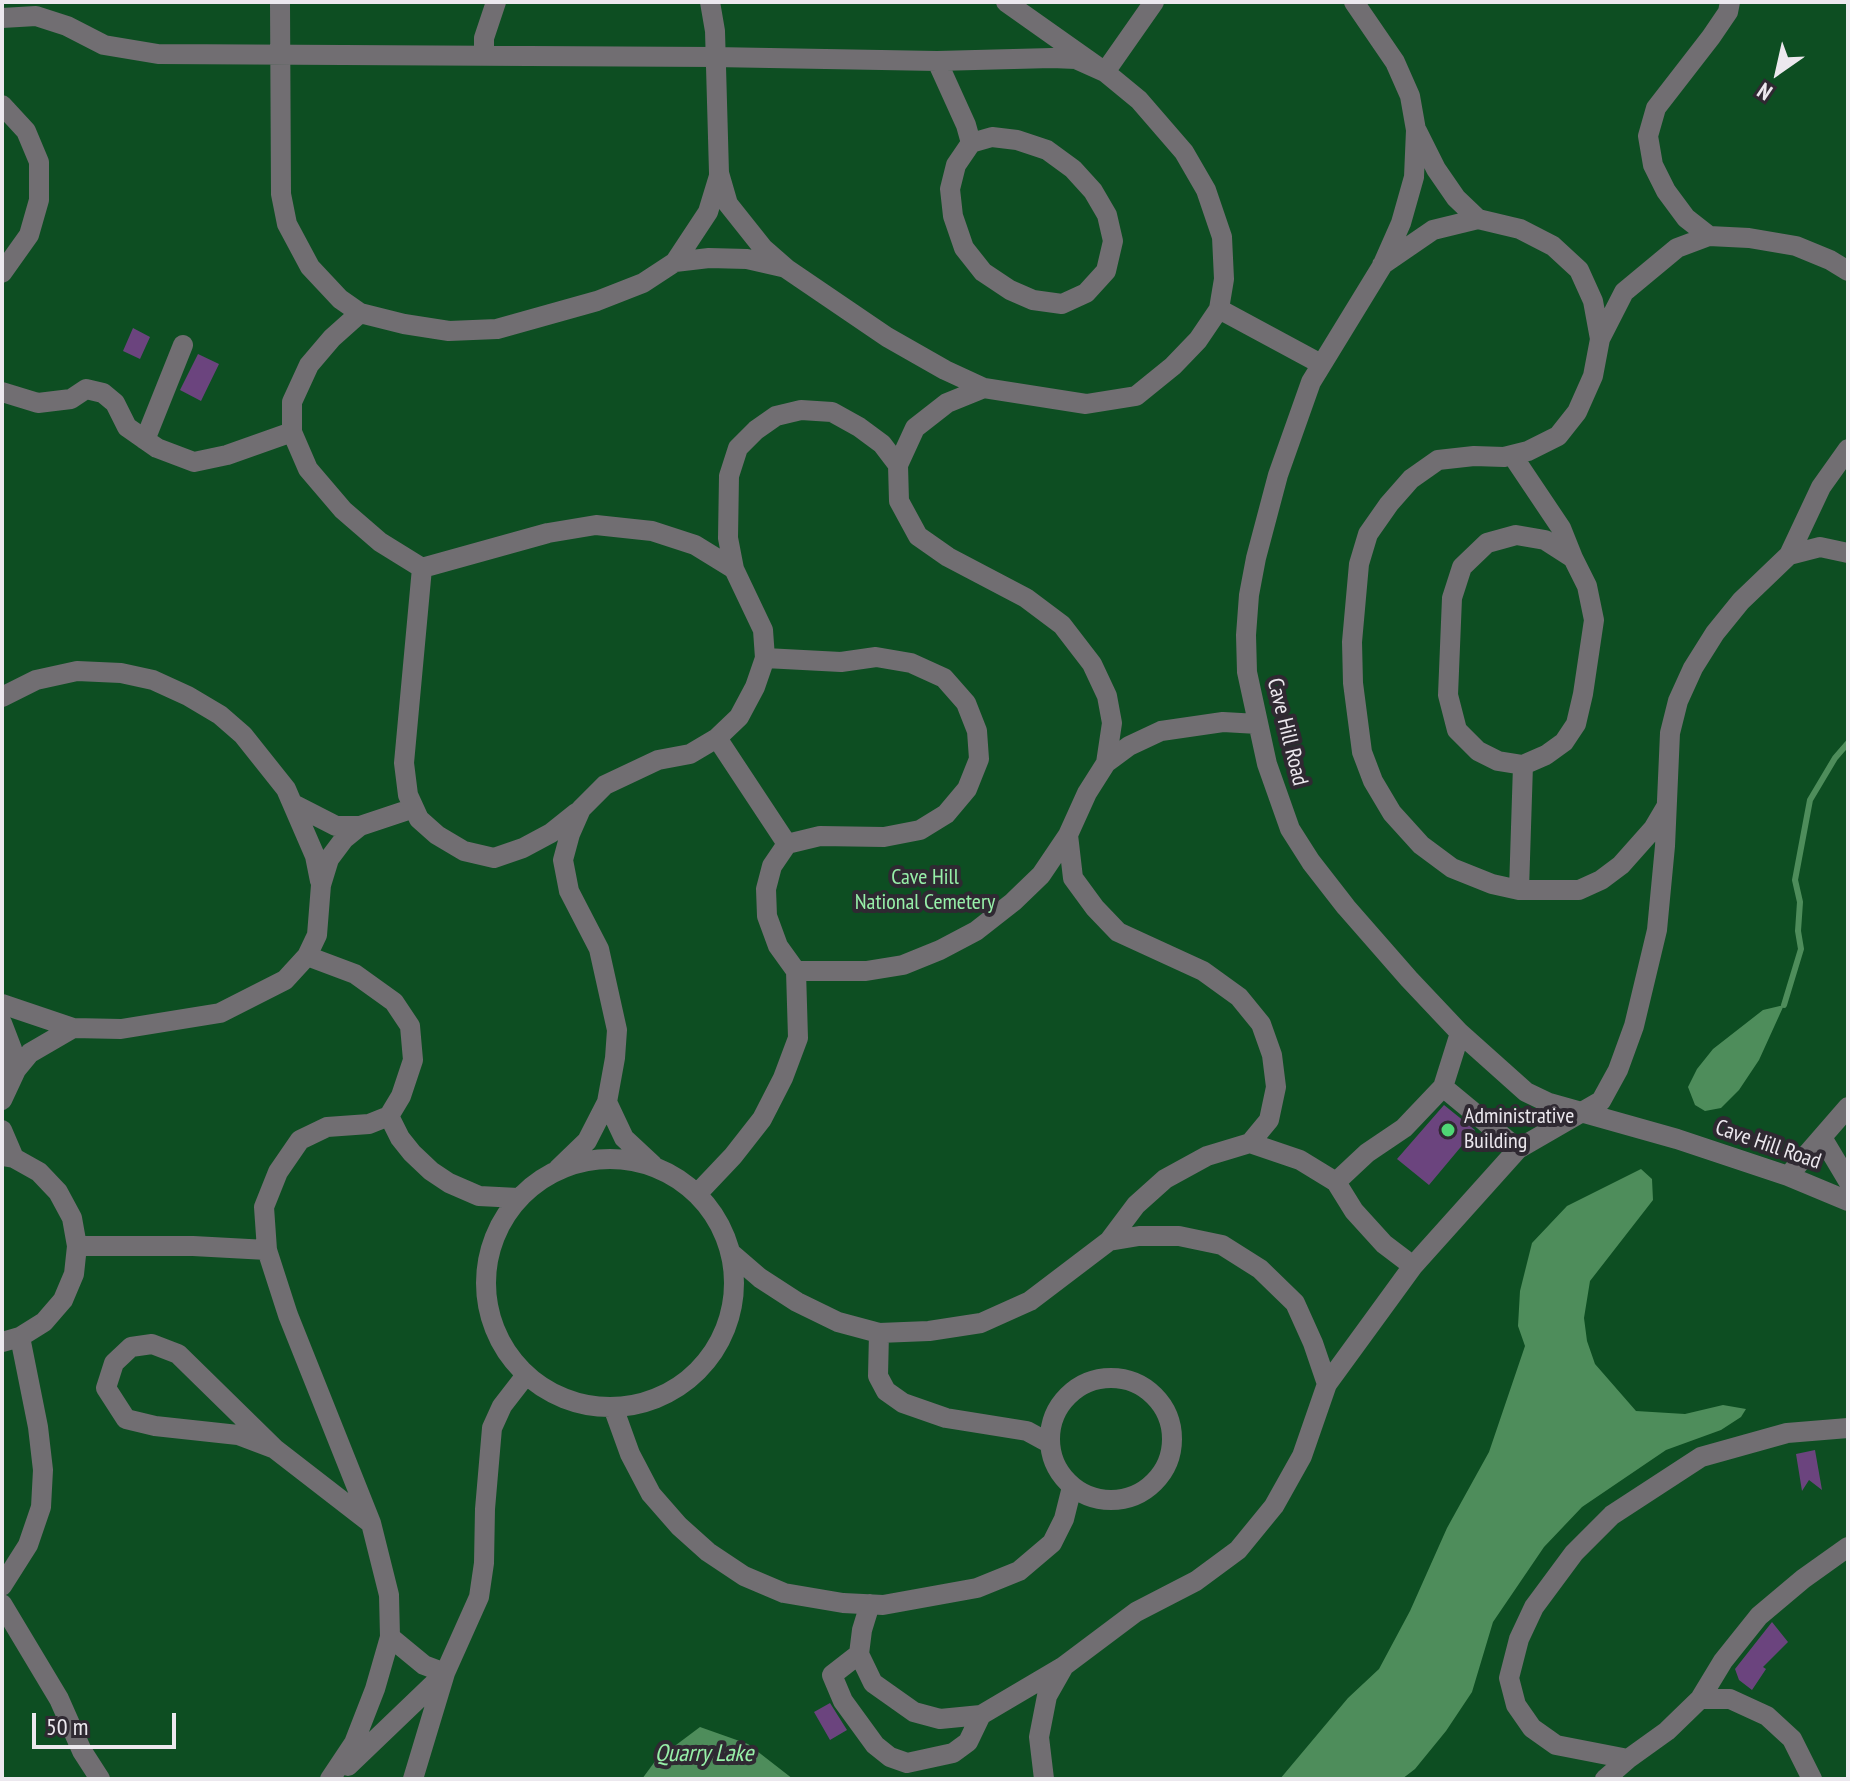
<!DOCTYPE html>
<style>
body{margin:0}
#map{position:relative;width:1850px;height:1781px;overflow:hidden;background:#39333c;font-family:"PT Sans Narrow",sans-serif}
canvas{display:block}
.frame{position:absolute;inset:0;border:4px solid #ece8ee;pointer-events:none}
.north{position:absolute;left:1738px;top:32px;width:80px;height:80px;-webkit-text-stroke:6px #2f2932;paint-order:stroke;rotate:214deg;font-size:22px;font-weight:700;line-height:32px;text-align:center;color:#ece8ee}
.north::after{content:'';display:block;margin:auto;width:28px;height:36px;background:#ece8ee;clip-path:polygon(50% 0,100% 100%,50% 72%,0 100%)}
.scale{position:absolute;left:32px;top:1713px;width:144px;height:36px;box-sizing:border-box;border:4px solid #ece8ee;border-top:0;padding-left:10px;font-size:24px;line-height:28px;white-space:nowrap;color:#ece8ee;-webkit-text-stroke:6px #2f2932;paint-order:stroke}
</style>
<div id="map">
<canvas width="1850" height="1781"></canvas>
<div class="frame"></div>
<div class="north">N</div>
<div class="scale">50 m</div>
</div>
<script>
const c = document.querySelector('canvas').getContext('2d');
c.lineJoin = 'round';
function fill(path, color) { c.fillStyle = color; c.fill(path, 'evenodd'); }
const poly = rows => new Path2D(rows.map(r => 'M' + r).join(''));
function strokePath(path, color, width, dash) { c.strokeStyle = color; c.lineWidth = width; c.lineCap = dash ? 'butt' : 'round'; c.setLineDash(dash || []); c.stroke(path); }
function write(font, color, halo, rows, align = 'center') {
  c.font = font + ' "PT Sans Narrow",sans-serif'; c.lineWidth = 8; c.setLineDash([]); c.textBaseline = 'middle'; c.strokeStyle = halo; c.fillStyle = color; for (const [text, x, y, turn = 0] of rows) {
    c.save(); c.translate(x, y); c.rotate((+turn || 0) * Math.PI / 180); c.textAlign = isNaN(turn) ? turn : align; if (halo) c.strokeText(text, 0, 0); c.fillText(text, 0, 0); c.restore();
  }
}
fill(poly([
 [2,2,1848,2,1848,1779,5,1779,2,1775]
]), '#0d4e22');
fill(poly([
 [1784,1005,1759,1060,1739,1090,1721,1108,1705,1111,1695,1105,1688,1087,1697,1069,1713,1049,1763,1010],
 [1641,1169,1652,1179,1653,1200,1590,1281,1584,1318,1587,1341,1595,1364,1636,1411,1685,1414,1723,1405,1746,1409,1741,1417,1721,1430,1666,1450,1582,1507,1544,1547,1493,1622,1472,1692,1446,1731,1415,1769,1402,1779,1280,1779,1348,1698,1379,1669,1410,1611,1447,1528,1489,1452,1525,1346,1518,1326,1520,1291,1532,1243,1567,1206],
 [700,1727,748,1744,793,1779,642,1779,656,1760]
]), '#4e8d5b');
strokePath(poly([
 [1784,1005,1801,949,1798,931,1800,902,1795,880,1810,800,1835,758,1848,743]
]), '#4e8d5b', 6);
fill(poly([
 [133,328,150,337,140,359,123,351],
 [198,354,219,364,201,401,180,390],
 [1444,1105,1475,1130,1429,1185,1397,1159],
 [1815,1450,1822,1490,1809,1480,1802,1491,1796,1454],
 [1772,1622,1788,1642,1763,1667,1766,1669,1752,1690,1739,1680,1735,1669],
 [830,1703,847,1730,830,1740,814,1712]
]), '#6b447e');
strokePath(poly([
 [280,2,281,194,287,224,310,267,340,299,360,313,404,324,449,331,497,329,597,301,643,283,675,262,708,212,719,176],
 [710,2,715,31,719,173,728,204,763,248,787,269,887,337,945,370,984,388,1086,404,1136,396,1173,366,1198,340,1219,309,1224,279,1222,237,1206,190,1184,152,1139,100,1105,72,1006,2],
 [1354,2,1395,62,1410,96,1416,130,1414,177,1401,223,1382,266,1311,382,1278,475,1256,558,1249,595,1246,635,1247,672,1267,764,1290,829,1311,862,1346,907,1409,979,1460,1033,1526,1092,1549,1103,1677,1139,1788,1176,1848,1201],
 [2,18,36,16,67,26,104,45,158,54,714,57,937,61,1052,58,1076,59,1105,72,1154,2],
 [484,56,484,38,496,2],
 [937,61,966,125,971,143,956,165,950,189,953,216,964,248,983,272,1010,290,1033,300,1062,304,1086,293,1106,271,1113,241,1107,215,1093,191,1073,169,1047,150,1017,140,992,137,971,143],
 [2,105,26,131,39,162,39,200,29,235,2,273],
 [1417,131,1436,169,1456,198,1478,219],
 [1709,236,1686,218,1666,191,1653,165,1648,136,1656,108,1711,37,1728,12,1730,2],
 [675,262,709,258,747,259,782,267],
 [1382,265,1433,230,1478,219,1520,229,1553,246,1579,270,1593,301,1600,339],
 [1219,309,1321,364],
 [360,313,332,338,309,365,292,402,292,432,308,469,343,510,380,542,422,568,548,533,596,525,652,531,695,545,734,569],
 [984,388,947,403,915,428,898,465,899,501,918,536,948,557,1026,598,1062,625,1092,664,1107,696,1112,723,1106,763,1087,793,1068,835,1073,878,1095,908,1118,932,1203,971,1239,997,1261,1024,1272,1055,1276,1087,1269,1120,1250,1143,1207,1156,1165,1179,1136,1205,1109,1241],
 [2,392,38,403,71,399,86,389,103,393,115,403,127,427,157,448,194,462,227,455,292,432],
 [145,440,183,345],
 [1512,455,1561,528,1573,558],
 [1789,555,1820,547,1848,553],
 [422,568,404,763,408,795,419,819,437,835,464,851,494,858,523,848,551,833,576,813],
 [2,697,36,680,77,671,121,673,153,680,188,696,220,715,243,735,286,789,315,856,320,881],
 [717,738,787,844],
 [1106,763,1129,746,1161,731,1223,722,1258,724],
 [293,804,336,826,360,826],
 [1666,807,1653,829,1621,865,1601,880,1579,890,1519,890,1492,884,1452,868,1421,845,1392,813,1373,781,1362,752,1353,683,1352,642,1359,564,1368,534,1389,504,1411,479,1438,460,1474,456,1504,457,1528,451,1558,436,1577,412,1593,376,1600,339,1624,292,1677,248,1709,236,1749,238,1796,246,1830,260,1848,271],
 [1519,890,1523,765,1546,755,1564,742,1576,724,1583,694,1594,620,1587,586,1573,558,1545,540,1516,535,1487,543,1462,567,1452,598,1448,695,1457,730,1478,751,1498,761,1523,765],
 [307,956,355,974,394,1002,410,1026,413,1060,401,1096,389,1116,369,1124,327,1127,300,1140,278,1172,264,1207,267,1250,288,1315,371,1523,389,1595,390,1637,375,1689,354,1743,330,1779],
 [796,971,866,971,903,965,940,950,976,931,1013,902,1041,875,1068,835],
 [2,1004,73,1028],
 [2,1023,12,1049,8,1080],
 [1443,1087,1518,1149],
 [2,1100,16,1070,30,1053,73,1028,121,1029,220,1013,285,980,307,956,317,935,321,885,329,859,344,839,360,826,414,808],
 [607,1102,624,1138,653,1165],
 [389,1116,400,1138,412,1153,431,1171,449,1183,479,1196,518,1198],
 [2,1130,14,1158],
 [1823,1139,1848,1181],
 [1250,1143,1300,1160,1336,1182,1354,1211,1384,1244,1413,1266],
 [2,1156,14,1158,39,1172,58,1192,72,1218,77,1246,74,1274,63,1300,44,1322,20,1337,2,1342],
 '486 1283a124 124 0 1 1 248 0a124 124 0 1 1-248 0Z',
 [558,1169,587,1141,607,1102,615,1058,617,1030,599,949,569,891,563,860,570,834,581,809,605,785,658,760,690,754,717,738,739,717,755,687,765,658,763,630,734,569,728,538,729,476,738,448,756,430,776,416,801,410,832,412,859,427,882,444,898,465],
 [1788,1176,1848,1107],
 [1336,1182,1367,1153,1404,1128,1443,1087,1460,1033],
 [697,1194,733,1156,762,1119,783,1078,798,1038,796,971,778,946,767,916,766,889,772,866,787,844,820,836,884,837,920,830,946,814,967,789,979,759,977,731,966,703,944,678,911,663,876,657,841,662,765,658],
 [77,1246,193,1246,267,1250],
 [731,1253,760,1278,797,1302,838,1322,879,1333,929,1331,981,1323,1030,1301,1109,1241,1139,1236,1179,1236,1222,1245,1260,1269,1295,1303,1313,1343,1327,1384,1302,1456,1274,1506,1238,1550,1196,1581,1136,1612,1064,1666,1047,1696,1039,1737,1044,1779],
 [879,1333,878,1376,886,1391,903,1403,946,1418,1027,1431,1049,1443],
 '1050 1439a61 61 0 1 1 122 0a61 61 0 1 1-122 0Z',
 [1327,1384,1413,1266,1518,1149,1601,1101,1618,1070,1634,1026,1657,930,1665,846,1670,733,1678,701,1693,668,1715,633,1741,601,1789,555,1821,487,1848,449],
 [613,1407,630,1454,651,1494,679,1526,708,1552,744,1576,784,1593,843,1603,883,1605,977,1588,1019,1571,1052,1543,1064,1519,1072,1487],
 [275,1449,238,1435,155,1426,126,1419,106,1388,114,1363,131,1347,152,1344,178,1354,275,1449,368,1521],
 [2,1586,28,1545,41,1507,43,1470,38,1427,20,1337],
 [2,1604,59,1699,82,1751,100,1779],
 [870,1604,862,1630,859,1654,873,1683,914,1712,940,1719,981,1715,1064,1666],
 [859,1654,832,1675,843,1701,875,1745,890,1757,907,1763,953,1753,968,1742,981,1715],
 [1700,1699,1730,1699,1767,1716,1792,1739,1812,1779],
 [1628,1759,1556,1745,1532,1728,1516,1705,1509,1678,1519,1639,1534,1607,1574,1553,1612,1515,1701,1457,1787,1433,1848,1428],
 [348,1766,445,1673,424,1665,390,1637],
 [413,1779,445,1673,479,1597,484,1563,485,1509,492,1428,502,1406,526,1375],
 [1605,1779,1628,1759,1667,1731,1700,1699,1723,1661,1759,1616,1803,1579,1848,1547]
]), '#716e72', 20);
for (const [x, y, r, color] of [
 [1448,1130,8,"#4fd675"]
]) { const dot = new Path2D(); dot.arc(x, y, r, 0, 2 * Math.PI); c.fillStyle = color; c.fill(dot); strokePath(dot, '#2f2932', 3); }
write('22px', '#ece8ee', '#2f2932', [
 ["Cave Hill Road",1287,732,76],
 ["Cave Hill Road",1768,1145,19]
]);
write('22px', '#97f0a9', '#2f2932', [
 ["Cave Hill",925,878],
 ["National Cemetery",925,903]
]);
write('22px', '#ece8ee', '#2f2932', [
 ["Administrative",1464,1117],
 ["Building",1464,1142]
], 'left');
write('italic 24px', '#97f0a8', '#2f2932', [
 ["Quarry Lake",704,1754]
]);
</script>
